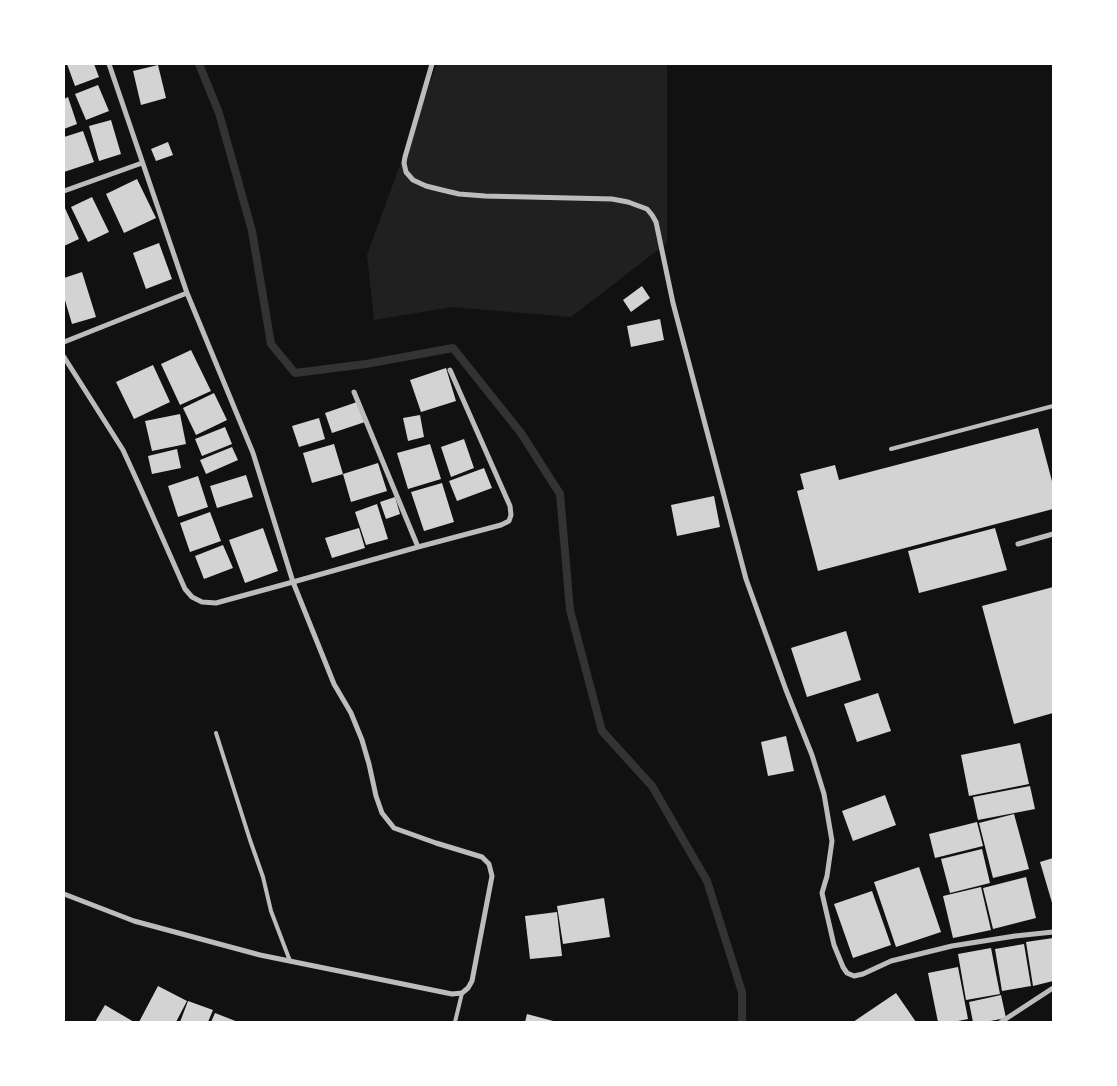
<!DOCTYPE html>
<style>
body{margin:0}
#map{position:relative;width:1117px;height:1086px;overflow:hidden;background:#111;font-family:"Fira Sans",sans-serif}
canvas{display:block}
.frame{position:absolute;inset:0;border:65px solid #fff;pointer-events:none}
</style>
<div id="map">
<canvas width="1117" height="1086"></canvas>
<div class="frame"></div>
</div>
<script>
const c = document.querySelector('canvas').getContext('2d');
c.lineJoin = 'round';
function fill(path, color) { c.fillStyle = color; c.fill(path, 'evenodd'); }
const poly = rows => new Path2D(rows.map(r => 'M' + r).join(''));
function strokePath(path, color, width, dash) { c.strokeStyle = color; c.lineWidth = width; c.lineCap = dash ? 'butt' : 'round'; c.setLineDash(dash || []); c.stroke(path); }
fill(poly([
 [437,64,667,64,667,243,571,317,452,307,374,320,367,255]
]), '#202020');
strokePath(poly([
 [199,64,219,113,252,231,271,344,295,373,366,364,453,348,521,433,560,494,570,610,602,731,652,786,707,881,742,992,742,1022]
]), '#333', 8);
fill(poly([
 [67,64,94,64,99,77,75,86],
 [158,65,166,98,141,105,133,71],
 [98,85,109,111,86,120,75,94],
 [68,97,77,124,64,129,64,99],
 [111,120,121,154,99,161,89,126],
 [83,131,94,162,64,172,64,137],
 [168,142,173,155,156,161,151,149],
 [137,179,156,218,124,233,106,194],
 [92,197,109,232,88,242,71,207],
 [64,206,79,239,64,246],
 [159,243,172,279,146,289,133,253],
 [82,272,96,317,72,324,64,297,64,278],
 [642,286,650,298,631,312,623,300],
 [660,319,664,340,631,347,627,326],
 [191,350,211,391,180,405,161,364],
 [153,365,170,402,134,419,116,382],
 [446,368,456,401,421,412,410,380],
 [214,393,227,420,196,435,183,408],
 [357,402,365,422,332,433,325,413],
 [180,414,186,444,152,451,145,421],
 [420,415,424,437,408,441,403,418],
 [319,418,325,439,299,447,292,426],
 [225,427,232,444,202,456,195,439],
 [1038,428,1053,485,1053,509,818,571,797,491,804,489,800,474,835,465,839,480],
 [464,439,474,468,451,477,441,447],
 [334,444,343,474,312,483,303,453],
 [430,444,441,479,408,489,397,453],
 [232,447,238,460,206,474,200,460],
 [177,449,181,468,152,474,148,456],
 [378,463,387,491,351,502,343,474],
 [484,468,492,488,457,501,449,481],
 [246,475,253,497,217,508,210,486],
 [198,476,208,507,178,517,168,486],
 [442,483,454,522,424,531,411,492],
 [714,496,720,527,677,536,671,505],
 [395,497,400,514,386,519,380,502],
 [377,504,388,539,366,545,355,512],
 [210,512,221,541,190,552,180,523],
 [263,528,278,571,245,583,229,540],
 [359,528,365,548,332,558,325,538],
 [995,528,1007,570,919,593,908,551],
 [223,545,233,568,204,579,195,556],
 [1053,587,1053,713,1014,724,982,606],
 [846,631,861,680,807,697,791,648],
 [878,693,891,731,857,742,844,704],
 [786,736,794,771,768,776,761,742],
 [1020,743,1029,784,969,796,961,755],
 [1030,786,1035,809,978,820,973,797],
 [885,795,896,825,853,841,842,811],
 [1014,814,1029,869,993,878,979,823],
 [977,822,983,846,935,858,929,834],
 [982,849,990,883,950,893,941,859],
 [1053,858,1053,906,1040,862],
 [919,867,941,932,896,947,874,882],
 [1026,877,1036,918,993,929,983,888],
 [981,887,991,930,953,938,943,896],
 [872,891,891,945,853,958,834,904],
 [604,898,610,937,563,944,557,906],
 [557,912,562,956,530,959,525,916],
 [1053,938,1053,981,1033,986,1026,942],
 [1024,944,1031,986,1002,991,995,949],
 [991,948,1000,994,966,1000,958,954],
 [958,967,968,1019,953,1022,938,1022,928,973],
 [158,986,187,1001,176,1022,139,1022],
 [896,993,916,1022,853,1022],
 [1001,995,1006,1018,985,1022,973,1022,969,1002],
 [188,1001,213,1010,208,1022,180,1022],
 [105,1005,134,1022,95,1022],
 [215,1013,238,1022,211,1022],
 [527,1014,557,1022,525,1022]
]), '#d3d3d3');
strokePath(poly([
 [891,449,1053,406],
 [216,733,250,840,263,877,271,911,290,961],
 [455,1022,462,993]
]), '#bcbcbc', 4);
strokePath(poly([
 [432,64,405,157,404,163,406,172,413,180,426,186,442,190,459,194,485,196,612,199,628,202,647,209,652,215,656,222,673,303,746,579,786,690,812,755,824,794,832,841,827,876,822,893,834,945,843,967,847,973,854,976,863,974,891,961,952,946,1015,936,1053,932],
 [64,191,142,163],
 [64,342,187,293],
 [64,357,123,450,139,485,185,589,192,597,202,602,216,603,293,582,418,547,501,525,509,521,511,515,510,506,450,370],
 [354,392,418,547],
 [1018,544,1053,534],
 [64,894,134,921,260,955,452,994,462,993,468,988,472,981,492,876,489,864,482,857,436,843,394,828,382,813,376,796,369,764,362,740,351,713,334,684,293,582,253,453,187,293,109,64],
 [1001,1022,1053,988]
]), '#bcbcbc', 5);
</script>
